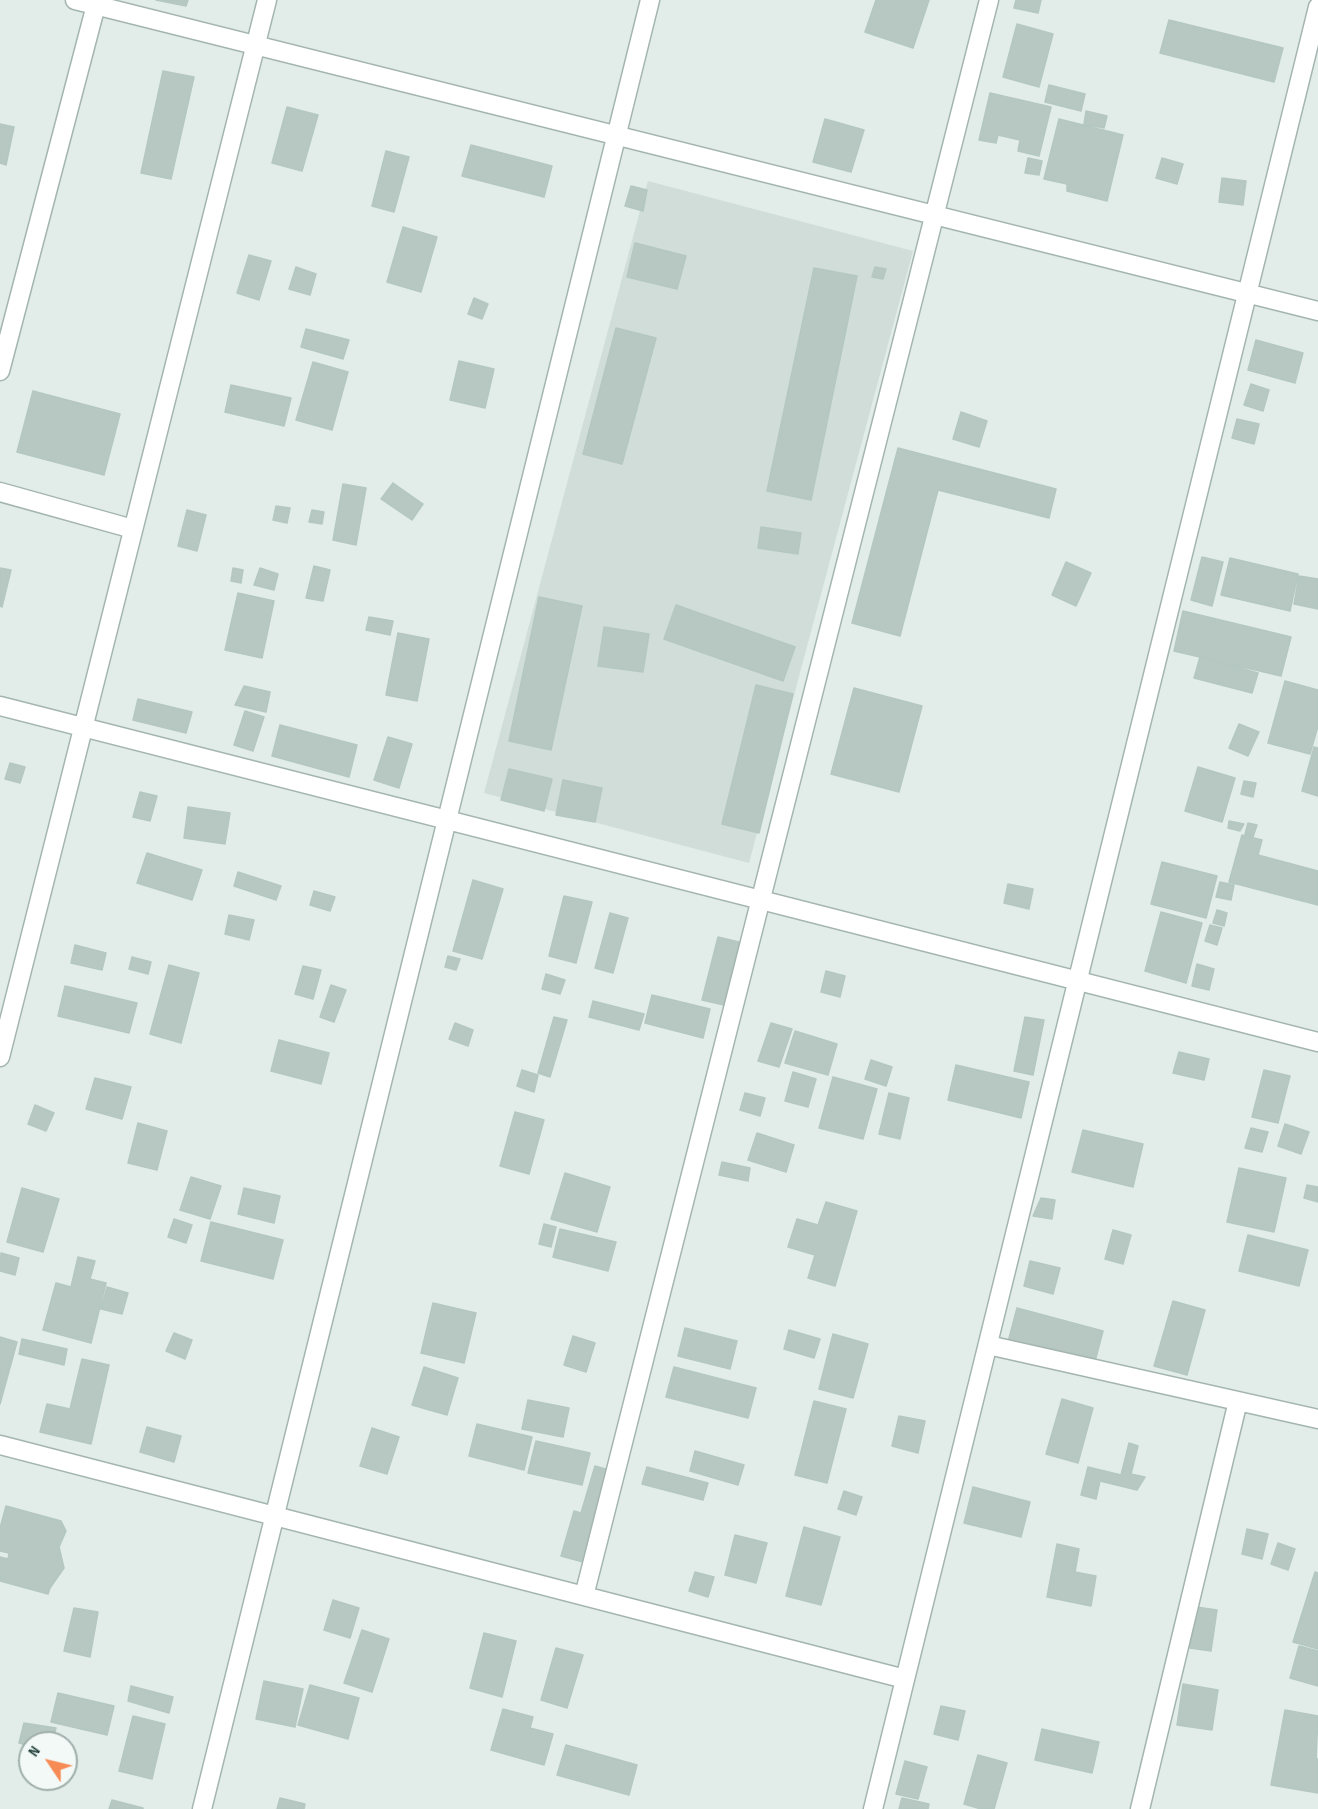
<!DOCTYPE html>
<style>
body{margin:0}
#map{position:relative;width:1318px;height:1809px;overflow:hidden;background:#e2ede9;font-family:"Sofia Sans Condensed",sans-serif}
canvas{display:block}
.north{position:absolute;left:18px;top:1731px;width:60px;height:60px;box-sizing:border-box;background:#f3f9f7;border:2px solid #9fafab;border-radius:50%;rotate:305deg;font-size:16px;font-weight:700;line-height:24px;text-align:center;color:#213f39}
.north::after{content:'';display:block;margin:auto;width:21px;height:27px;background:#f78b56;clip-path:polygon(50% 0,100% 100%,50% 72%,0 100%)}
</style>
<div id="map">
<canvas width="1318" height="1809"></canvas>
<div class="north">N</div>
</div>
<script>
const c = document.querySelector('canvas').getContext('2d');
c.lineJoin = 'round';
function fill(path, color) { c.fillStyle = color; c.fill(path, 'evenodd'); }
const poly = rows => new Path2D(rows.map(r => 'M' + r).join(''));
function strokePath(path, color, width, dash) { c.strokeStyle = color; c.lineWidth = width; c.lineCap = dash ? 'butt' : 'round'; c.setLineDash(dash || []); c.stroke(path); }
fill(poly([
 [648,181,913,251,749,863,484,793]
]), '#d0ddd8');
const building = poly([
 [156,0,188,0,186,6,156,0],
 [876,0,929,0,913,48,865,32,876,0],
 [1016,0,1041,0,1038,13,1014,8,1016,0],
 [1169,20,1283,48,1274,82,1160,53,1169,20],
 [1017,24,1053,34,1039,87,1003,77,1017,24],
 [163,71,194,77,171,179,141,173,163,71],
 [1049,85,1085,94,1081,111,1045,102,1049,85],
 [990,93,1051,107,1039,156,1018,151,1020,140,998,135,996,143,979,140,990,93],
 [287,107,318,115,302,171,272,163,287,107],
 [1086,111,1107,116,1104,128,1084,124,1086,111],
 [825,119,864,130,851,172,813,162,825,119],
 [1059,119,1123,135,1107,201,1067,191,1067,184,1044,179,1059,119],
 [0,124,14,127,6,165,0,163,0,124],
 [471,145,552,166,544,197,462,176,471,145],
 [386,151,409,157,394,212,372,206,386,151],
 [1028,158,1042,161,1039,175,1025,173,1028,158],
 [1162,158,1183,164,1177,184,1156,178,1162,158],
 [1222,178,1246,181,1243,205,1219,202,1222,178],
 [631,186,647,190,643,211,625,206,631,186],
 [403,227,437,237,421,292,387,282,403,227],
 [635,243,686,256,677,289,627,277,635,243],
 [249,255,271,261,259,300,237,293,249,255],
 [296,267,316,274,310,295,289,289,296,267],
 [875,267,886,269,883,279,872,277,875,267],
 [814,268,857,276,811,500,767,491,814,268],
 [474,298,488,304,482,319,468,314,474,298],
 [616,328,656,338,622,464,583,454,616,328],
 [306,329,349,340,343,359,301,347,306,329],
 [1256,340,1303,353,1295,383,1248,370,1256,340],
 [459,361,494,369,485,408,450,400,459,361],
 [313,362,348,372,332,430,296,420,313,362],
 [1251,384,1269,390,1263,411,1244,405,1251,384],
 [231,385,291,398,284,426,225,412,231,385],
 [33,391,120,414,104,475,17,452,33,391],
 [961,412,987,421,979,447,953,439,961,412],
 [1237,419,1259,424,1254,444,1232,438,1237,419],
 [898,448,1056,489,1049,518,938,490,900,636,852,623,898,448],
 [393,483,423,504,412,520,381,499,393,483],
 [343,484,366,488,356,545,333,540,343,484],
 [276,506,290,508,287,523,273,520,276,506],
 [187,510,206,515,197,551,178,546,187,510],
 [312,510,324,512,322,524,309,522,312,510],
 [761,527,801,533,798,554,758,548,761,527],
 [1202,557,1223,562,1212,606,1191,600,1202,557],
 [1230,558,1298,574,1290,611,1221,595,1230,558],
 [1066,562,1091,573,1076,606,1052,595,1066,562],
 [314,566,330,570,323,601,306,598,314,566],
 [0,568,11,570,2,607,0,606,0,568],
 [233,568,243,570,241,583,231,581,233,568],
 [260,568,278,574,274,590,254,585,260,568],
 [1299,576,1318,579,1318,609,1294,604,1299,576],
 [238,593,274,601,262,658,225,650,238,593],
 [539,597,582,606,551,750,509,741,539,597],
 [676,605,795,647,783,681,664,639,676,605],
 [1183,611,1291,637,1281,676,1174,651,1183,611],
 [369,617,393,621,390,635,366,630,369,617],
 [604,627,649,634,643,672,598,666,604,627],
 [398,633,429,639,417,701,386,695,398,633],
 [1200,657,1258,673,1252,693,1194,678,1200,657],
 [1285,681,1318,690,1318,726,1310,754,1268,743,1285,681],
 [756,685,793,694,759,833,722,824,756,685],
 [244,686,270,692,266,712,235,705,244,686],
 [854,688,922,706,899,792,831,774,854,688],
 [138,699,192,712,186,733,133,720,138,699],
 [245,711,264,717,253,751,234,745,245,711],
 [1239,724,1259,732,1248,756,1229,748,1239,724],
 [280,725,357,745,349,777,272,756,280,725],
 [388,737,412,744,399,788,374,780,388,737],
 [1314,747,1318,748,1318,796,1302,791,1314,747],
 [10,763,25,767,20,783,5,779,10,763],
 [1198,767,1235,778,1222,822,1185,811,1198,767],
 [509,769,552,779,544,811,501,800,509,769],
 [563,780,602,788,595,822,556,815,563,780],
 [1244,781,1256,783,1253,797,1241,794,1244,781],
 [140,792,157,796,150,821,133,817,140,792],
 [188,807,230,813,225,844,184,838,188,807],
 [1229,821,1244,824,1240,831,1228,828,1229,821],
 [1248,823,1257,825,1253,837,1245,834,1248,823],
 [1242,835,1262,840,1258,855,1318,871,1318,905,1229,882,1242,835],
 [147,853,202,870,192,900,137,883,147,853],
 [1162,862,1217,876,1206,918,1151,904,1162,862],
 [238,872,281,886,276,900,234,886,238,872],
 [473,880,503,889,482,959,453,951,473,880],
 [1220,882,1234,885,1231,900,1216,897,1220,882],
 [1008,884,1033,889,1029,909,1004,903,1008,884],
 [314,891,335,897,330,911,310,905,314,891],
 [564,896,592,902,576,963,549,956,564,896],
 [1217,910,1227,913,1224,926,1213,923,1217,910],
 [1161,912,1202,923,1186,983,1145,971,1161,912],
 [610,913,628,918,613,973,595,968,610,913],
 [229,915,254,920,249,940,225,934,229,915],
 [1210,925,1222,928,1217,945,1205,941,1210,925],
 [718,937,739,942,724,1005,702,1000,718,937],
 [75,945,106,953,102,970,71,963,75,945],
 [448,956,460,959,456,970,445,967,448,956],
 [132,957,151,962,148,974,129,969,132,957],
 [1197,964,1214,969,1209,990,1192,986,1197,964],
 [169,965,199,973,181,1043,150,1034,169,965],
 [303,966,321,970,313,999,295,994,303,966],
 [826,971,845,976,840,997,821,992,826,971],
 [546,974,565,980,560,994,542,989,546,974],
 [331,985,346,990,334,1022,320,1017,331,985],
 [65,986,137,1003,129,1033,58,1016,65,986],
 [652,995,710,1009,703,1038,645,1023,652,995],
 [593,1001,644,1014,639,1030,589,1017,593,1001],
 [554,1017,567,1020,550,1077,538,1073,554,1017],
 [1025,1017,1044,1020,1033,1075,1014,1071,1025,1017],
 [455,1023,473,1030,468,1046,449,1039,455,1023],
 [771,1023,792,1029,779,1067,758,1061,771,1023],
 [795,1031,837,1044,828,1075,785,1063,795,1031],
 [279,1040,329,1053,321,1084,271,1071,279,1040],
 [1179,1052,1209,1059,1204,1080,1173,1073,1179,1052],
 [871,1060,892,1067,886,1086,865,1079,871,1060],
 [956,1065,1029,1082,1021,1118,948,1100,956,1065],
 [522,1070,538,1075,534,1092,517,1086,522,1070],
 [1264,1070,1290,1076,1278,1123,1252,1117,1264,1070],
 [793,1072,816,1079,808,1107,785,1101,793,1072],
 [833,1077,877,1089,863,1139,819,1128,833,1077],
 [95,1078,131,1087,122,1119,86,1109,95,1078],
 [745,1093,765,1098,760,1116,740,1110,745,1093],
 [889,1093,909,1098,900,1139,879,1134,889,1093],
 [35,1105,54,1113,46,1131,28,1124,35,1105],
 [515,1112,544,1120,529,1174,500,1166,515,1112],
 [138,1123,167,1131,157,1170,128,1163,138,1123],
 [1285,1124,1309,1132,1301,1154,1278,1146,1285,1124],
 [1251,1128,1268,1132,1262,1152,1245,1148,1251,1128],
 [1083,1130,1143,1144,1133,1187,1072,1172,1083,1130],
 [757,1133,794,1145,786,1172,748,1160,757,1133],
 [722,1162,750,1168,748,1181,719,1175,722,1162],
 [1239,1168,1286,1178,1274,1232,1227,1222,1239,1168],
 [565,1173,610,1187,597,1232,551,1219,565,1173],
 [191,1177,221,1186,210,1219,180,1210,191,1177],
 [1307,1185,1318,1187,1318,1202,1304,1198,1307,1185],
 [22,1188,59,1199,43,1252,7,1242,22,1188],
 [244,1188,280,1196,274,1223,238,1214,244,1188],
 [1041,1198,1055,1200,1052,1219,1033,1216,1041,1198],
 [826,1202,857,1211,835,1286,808,1278,815,1255,788,1247,797,1219,818,1225,826,1202],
 [174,1219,192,1225,186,1243,168,1237,174,1219],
 [211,1222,283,1240,273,1279,201,1261,211,1222],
 [544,1224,556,1227,551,1247,539,1244,544,1224],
 [560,1229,616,1242,608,1271,553,1257,560,1229],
 [1113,1230,1131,1235,1123,1264,1105,1259,1113,1230],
 [1248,1235,1308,1250,1299,1286,1239,1271,1248,1235],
 [1,1253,19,1258,15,1275,0,1271,1,1253],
 [78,1257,95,1261,90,1279,106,1283,91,1343,43,1330,56,1283,71,1287,78,1257],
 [1030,1261,1060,1268,1053,1294,1024,1286,1030,1261],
 [107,1287,128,1293,122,1314,101,1309,107,1287],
 [1173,1301,1205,1310,1187,1375,1154,1366,1173,1301],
 [433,1303,476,1313,464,1363,421,1353,433,1303],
 [1017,1308,1103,1331,1094,1365,1008,1342,1017,1308],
 [685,1328,737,1341,730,1369,678,1356,685,1328],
 [789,1330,820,1339,814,1358,784,1349,789,1330],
 [174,1333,192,1340,185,1359,166,1351,174,1333],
 [833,1334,868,1344,853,1398,819,1389,833,1334],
 [573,1336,595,1343,586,1372,564,1365,573,1336],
 [0,1337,17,1342,0,1404,0,1337],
 [22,1339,67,1349,64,1365,19,1354,22,1339],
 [82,1359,109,1365,91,1444,40,1432,47,1404,70,1409,82,1359],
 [424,1367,458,1378,447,1415,412,1405,424,1367],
 [674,1367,756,1388,748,1418,666,1397,674,1367],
 [1062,1399,1093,1408,1078,1463,1046,1454,1062,1399],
 [528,1400,569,1408,563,1437,522,1429,528,1400],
 [814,1401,846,1409,827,1483,795,1475,814,1401],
 [899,1416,925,1421,918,1453,892,1446,899,1416],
 [477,1424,532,1437,524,1470,469,1456,477,1424],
 [147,1427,181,1436,174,1462,140,1452,147,1427],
 [372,1428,399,1437,387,1474,360,1466,372,1428],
 [536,1441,590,1453,582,1485,528,1473,536,1441],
 [1129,1443,1138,1446,1131,1474,1145,1477,1137,1490,1100,1481,1096,1499,1081,1495,1088,1467,1121,1475,1129,1443],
 [695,1451,744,1465,738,1485,690,1471,695,1451],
 [595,1466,609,1470,583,1562,561,1556,574,1511,581,1513,595,1466],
 [647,1467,708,1483,703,1500,642,1484,647,1467],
 [973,1487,1030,1502,1021,1537,964,1523,973,1487],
 [844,1491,862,1497,856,1515,838,1509,844,1491],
 [6,1506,61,1521,66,1531,59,1547,64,1568,50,1588,48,1594,0,1581,0,1557,8,1559,9,1553,0,1551,0,1528,6,1506],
 [804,1527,840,1537,821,1605,786,1596,804,1527],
 [1247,1529,1268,1534,1262,1559,1242,1554,1247,1529],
 [735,1535,767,1543,756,1583,725,1575,735,1535],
 [1278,1543,1295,1549,1288,1570,1271,1564,1278,1543],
 [1057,1544,1079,1549,1075,1572,1096,1576,1091,1606,1047,1597,1057,1544],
 [695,1572,714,1577,708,1597,689,1591,695,1572],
 [1315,1572,1318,1573,1318,1649,1293,1642,1315,1572],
 [333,1600,359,1608,350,1638,324,1630,333,1600],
 [1196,1607,1217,1610,1211,1651,1190,1648,1196,1607],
 [74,1608,98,1612,90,1657,64,1651,74,1608],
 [362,1630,389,1639,372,1692,344,1683,362,1630],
 [484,1633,516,1641,502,1697,470,1688,484,1633],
 [1299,1646,1318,1651,1318,1686,1290,1678,1299,1646],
 [556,1648,583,1655,567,1708,541,1700,556,1648],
 [264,1681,303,1689,295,1727,256,1719,264,1681],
 [1183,1684,1218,1690,1212,1730,1177,1725,1183,1684],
 [310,1685,359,1698,348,1739,298,1725,310,1685],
 [131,1686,173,1697,169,1713,128,1701,131,1686],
 [58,1693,114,1706,107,1735,51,1722,58,1693],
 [941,1706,965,1711,958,1740,934,1734,941,1706],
 [503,1709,533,1717,530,1728,553,1734,544,1765,491,1750,503,1709],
 [1285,1710,1318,1716,1316,1759,1318,1759,1318,1793,1271,1785,1285,1710],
 [133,1716,165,1724,152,1779,119,1771,133,1716],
 [24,1723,56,1728,52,1743,30,1743,30,1746,19,1743,24,1723],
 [1042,1729,1099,1742,1092,1773,1035,1760,1042,1729],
 [566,1745,637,1765,629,1795,557,1775,566,1745],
 [978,1755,1007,1763,994,1809,981,1809,964,1804,978,1755],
 [905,1761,927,1767,918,1799,896,1794,905,1761],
 [280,1798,305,1804,304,1809,277,1809,280,1798],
 [902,1798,929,1804,928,1809,899,1809,902,1798],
 [112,1800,143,1808,143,1809,109,1809,112,1800]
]);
fill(building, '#b7c8c2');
strokePath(building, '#b4c7c1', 1.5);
const street = poly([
 [75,0,1318,311],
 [0,371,96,5],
 [0,492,133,529],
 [0,706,1318,1042],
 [0,1057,267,0],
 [988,1345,1318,1419],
 [0,1445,905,1679],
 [584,1596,989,0],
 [202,1809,650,0],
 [873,1809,1318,7],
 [1140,1809,1238,1401]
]);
strokePath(street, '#a4b5b1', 21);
strokePath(street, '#fff', 18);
</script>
